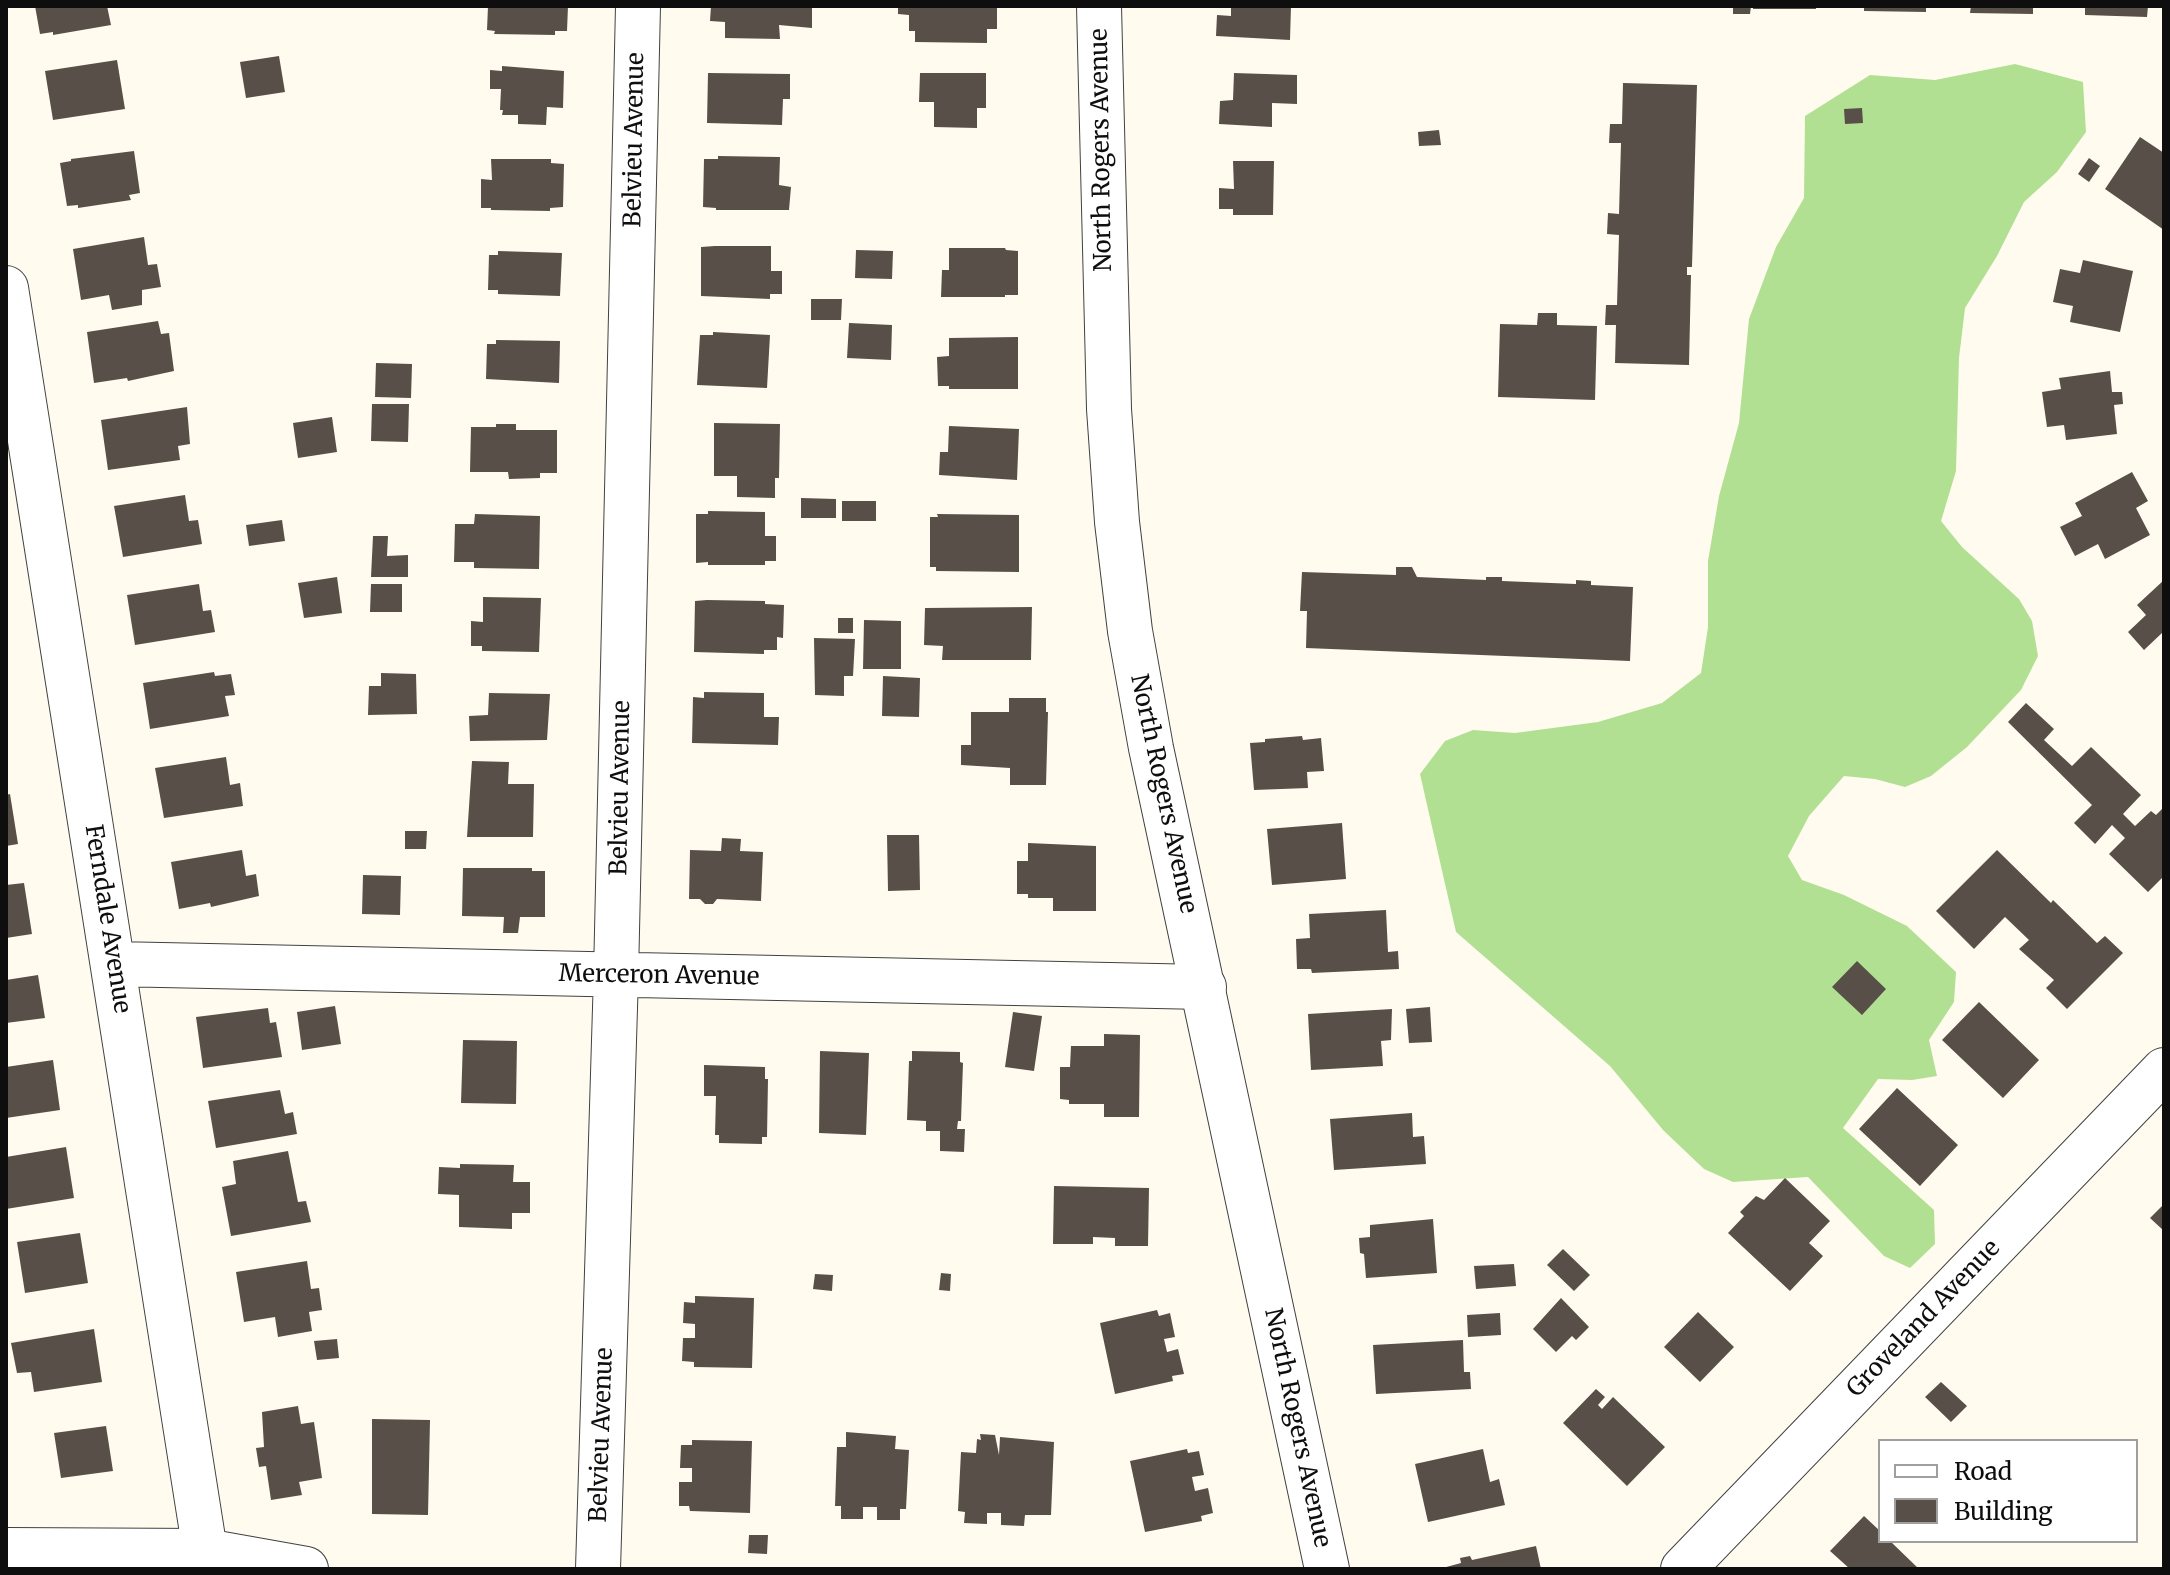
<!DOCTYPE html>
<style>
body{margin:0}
#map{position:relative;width:2170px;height:1575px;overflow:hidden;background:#fffcef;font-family:Merriweather,serif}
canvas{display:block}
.frame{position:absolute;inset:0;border:8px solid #0e0e0e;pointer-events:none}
.legend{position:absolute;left:1878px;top:1439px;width:260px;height:104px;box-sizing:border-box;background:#fff;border:2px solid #9f9f9f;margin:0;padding:10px 14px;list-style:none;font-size:24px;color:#0e0e0e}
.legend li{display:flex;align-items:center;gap:16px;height:40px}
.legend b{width:40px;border:2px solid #9f9f9f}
</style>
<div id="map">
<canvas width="2170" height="1575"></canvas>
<div class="frame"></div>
<ul class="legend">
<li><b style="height:10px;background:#fff"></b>Road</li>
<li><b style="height:22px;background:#584f49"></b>Building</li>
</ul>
</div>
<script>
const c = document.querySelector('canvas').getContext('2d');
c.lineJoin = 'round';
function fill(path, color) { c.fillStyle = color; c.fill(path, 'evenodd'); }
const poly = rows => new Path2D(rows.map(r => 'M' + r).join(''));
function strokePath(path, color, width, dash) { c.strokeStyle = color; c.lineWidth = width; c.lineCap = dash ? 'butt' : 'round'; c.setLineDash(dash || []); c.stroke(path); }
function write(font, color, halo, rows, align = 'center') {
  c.font = font + ' Merriweather,serif'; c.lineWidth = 8; c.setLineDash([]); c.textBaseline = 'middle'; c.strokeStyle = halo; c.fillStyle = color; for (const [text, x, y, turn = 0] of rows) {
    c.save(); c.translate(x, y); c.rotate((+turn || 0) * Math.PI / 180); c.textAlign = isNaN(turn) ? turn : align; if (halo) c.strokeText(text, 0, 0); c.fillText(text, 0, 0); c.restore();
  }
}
fill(poly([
 [2015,64,2083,82,2086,132,2057,172,2024,202,1997,256,1965,308,1959,358,1956,471,1941,521,1962,547,2019,599,2032,621,2038,656,2021,690,1967,747,1931,776,1905,787,1875,779,1844,776,1809,816,1788,856,1802,880,1844,895,1907,926,1956,972,1954,1002,1929,1040,1937,1076,1912,1080,1878,1079,1843,1128,1934,1210,1935,1244,1910,1268,1884,1256,1808,1177,1733,1182,1704,1169,1663,1130,1610,1066,1456,932,1420,774,1445,741,1473,730,1515,733,1598,722,1662,703,1701,673,1708,627,1708,561,1719,496,1739,423,1749,319,1776,247,1804,198,1805,116,1870,75,1935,80]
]), '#b2e092');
fill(poly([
 [35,6,107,6,111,25,53,35,53,32,40,34],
 [488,6,568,6,567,31,555,31,555,35,494,34,495,31,487,30],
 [711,6,812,6,812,28,779,25,780,39,725,38,725,22,710,21],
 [898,6,997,6,997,29,987,29,987,43,915,42,915,31,909,31,909,15,898,14],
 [1231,6,1291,6,1290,40,1216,36,1217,15,1231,16],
 [1733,6,1751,6,1750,14,1733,14],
 [1753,6,1816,6,1816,9,1753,9],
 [1864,6,1926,6,1926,12,1864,11],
 [1971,6,2033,6,2033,14,1970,13],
 [2085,6,2148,6,2147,17,2085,15],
 [279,56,285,92,246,98,240,62],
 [117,60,125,109,53,120,45,71],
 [502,66,564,71,563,108,547,107,546,125,518,124,518,115,502,115,503,110,500,110,501,89,490,89,490,70,502,71],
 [708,73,790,74,790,99,783,99,782,125,707,123],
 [920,73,986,73,986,108,977,108,977,128,934,127,934,102,919,102],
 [1234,73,1297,75,1297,104,1272,103,1272,127,1219,124,1220,101,1233,100],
 [1623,83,1697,85,1692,267,1687,267,1687,275,1691,275,1689,365,1615,363,1616,325,1605,325,1606,305,1617,305,1619,235,1607,234,1608,213,1619,214,1621,143,1609,143,1610,124,1622,124],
 [1862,108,1863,123,1845,124,1844,109],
 [1439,130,1441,145,1419,146,1418,132],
 [2140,137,2164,153,2164,230,2105,189],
 [134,151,140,193,129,195,131,200,78,208,78,205,67,206,60,163,71,161,71,159],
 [718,156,780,157,779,185,791,187,789,210,716,210,716,208,703,207,704,159,718,159],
 [2089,158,2100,166,2089,182,2078,174],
 [491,159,551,159,551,163,564,164,563,207,550,208,550,211,491,210,491,208,481,208,481,179,492,180],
 [1233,161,1274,161,1273,215,1233,215,1233,209,1219,209,1219,188,1234,189],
 [144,237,148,265,157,264,161,287,142,290,142,305,112,310,109,295,81,300,73,249],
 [715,246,771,246,771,271,782,271,782,294,770,294,770,299,701,296,701,247],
 [949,248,1005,248,1006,250,1018,251,1018,295,1005,295,1005,297,941,297,942,270,949,270],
 [856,250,893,251,892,279,855,278],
 [498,251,562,253,560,296,498,294,498,290,488,290,489,255,498,255],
 [2083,260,2133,271,2120,332,2070,322,2073,306,2053,302,2060,269,2080,273],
 [811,299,842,299,841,320,811,320],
 [1538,313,1557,313,1557,325,1597,326,1595,400,1498,397,1500,324,1537,325],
 [158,321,161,334,169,333,174,371,128,381,127,378,94,383,87,332],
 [849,323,892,325,891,360,847,358],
 [713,332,770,335,767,388,697,385,700,335,713,335],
 [1018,337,1018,389,949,389,949,386,938,386,937,357,949,356,949,338],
 [496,340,560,341,559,383,486,379,487,344,496,344],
 [376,363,412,364,411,398,375,397],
 [2110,371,2112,392,2122,392,2123,404,2114,405,2117,434,2066,440,2064,425,2047,427,2042,392,2061,389,2059,378],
 [372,404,409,404,408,442,371,441],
 [187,407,190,444,178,446,180,460,108,470,101,420],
 [332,417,337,452,298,458,293,423],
 [714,423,780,424,779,478,775,478,775,498,737,497,737,476,714,476],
 [496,424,516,424,516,430,557,430,557,473,540,473,540,478,509,479,508,472,470,472,471,427,496,427],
 [949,426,1019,429,1017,480,939,475,940,452,948,452],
 [2132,472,2148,501,2136,508,2150,535,2105,559,2098,544,2075,556,2060,527,2082,516,2075,503],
 [185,495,189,521,198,520,202,544,123,557,114,506],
 [801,498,836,499,836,518,801,518],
 [842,501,876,501,876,521,842,521],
 [708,511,765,512,765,536,776,536,776,561,765,561,765,565,708,565,708,562,696,563,696,514,708,514],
 [475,514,540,516,539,569,474,568,474,562,454,562,455,524,474,524],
 [937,514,1019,515,1019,572,936,571,936,567,930,567,930,517,938,517],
 [282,520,285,541,249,546,246,525],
 [373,536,388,536,387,556,408,555,408,577,371,577],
 [1396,567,1412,567,1417,577,1486,580,1486,577,1502,577,1502,581,1576,584,1576,580,1591,581,1591,585,1633,587,1630,661,1306,648,1307,611,1300,611,1302,572,1396,575],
 [337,577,342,613,304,618,298,583],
 [2164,580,2164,634,2162,633,2144,650,2128,632,2146,615,2137,605],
 [199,584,203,611,211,610,215,632,135,645,127,595],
 [371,584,402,584,402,612,370,612],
 [483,597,541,598,539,652,482,651,482,646,471,646,471,621,483,622],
 [707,600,765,601,765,604,784,605,783,638,777,637,777,650,764,650,764,654,694,652,695,601],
 [1032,607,1031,660,942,660,943,646,924,645,925,608],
 [838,618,853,618,853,633,838,633],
 [864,620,901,621,901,669,863,669],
 [814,638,855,639,853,676,844,676,844,696,815,695],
 [214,672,215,676,231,674,235,695,225,696,229,716,150,729,143,683],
 [381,673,416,674,417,714,368,715,369,686,381,686],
 [883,676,920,678,919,717,882,716],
 [704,692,764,693,764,717,779,717,778,745,692,743,693,697,704,698],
 [489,693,550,694,547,740,470,741,469,716,488,715],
 [1009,698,1046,698,1046,712,1048,712,1046,785,1010,785,1010,768,961,765,961,745,971,745,971,712,1009,712],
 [2026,703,2054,729,2044,740,2072,766,2091,747,2141,795,2123,814,2135,826,2151,811,2156,815,2164,807,2164,876,2148,892,2109,854,2125,838,2112,825,2095,844,2074,823,2092,805,2008,722],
 [1302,736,1303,740,1321,738,1324,771,1307,772,1308,788,1254,790,1250,743,1265,742,1265,739],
 [226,757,230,785,240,783,243,806,164,818,155,768],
 [472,761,509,762,508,784,534,784,533,837,467,837],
 [10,794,18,844,6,846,6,795],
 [1342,823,1346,879,1272,885,1267,829],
 [405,831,427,831,426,849,405,849],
 [887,835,919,835,920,890,888,891],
 [722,838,741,839,740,851,763,852,761,901,717,899,713,904,705,904,700,899,689,899,690,850,721,851],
 [1028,843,1096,846,1096,911,1053,911,1053,898,1028,898,1028,894,1017,894,1017,861,1028,861],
 [242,850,246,876,256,874,259,896,211,907,210,903,179,909,171,862],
 [1997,850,2051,903,2053,900,2097,943,2105,936,2123,953,2067,1009,2046,988,2054,980,2019,949,2029,940,2005,917,1974,949,1936,911],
 [463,868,532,868,532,871,545,871,545,917,520,917,518,933,503,933,504,917,462,916],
 [363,875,401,876,400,915,362,914],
 [24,883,32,934,6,938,6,885],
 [1386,910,1388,952,1398,951,1399,969,1312,973,1311,969,1297,969,1296,939,1310,938,1309,914],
 [1857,961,1886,989,1862,1015,1832,987],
 [38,975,45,1018,6,1023,6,980],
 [1979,1002,2039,1060,2003,1098,1942,1040],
 [335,1006,341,1044,302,1050,297,1012],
 [1430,1007,1432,1042,1409,1043,1406,1009],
 [268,1008,270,1023,276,1022,282,1057,203,1068,196,1017],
 [1392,1009,1391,1040,1381,1041,1383,1066,1311,1070,1308,1014],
 [1013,1012,1042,1016,1034,1071,1005,1067],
 [1104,1034,1140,1035,1139,1117,1104,1117,1104,1104,1069,1104,1069,1100,1060,1099,1060,1067,1070,1067,1071,1046,1104,1046],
 [463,1040,517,1041,516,1104,461,1103],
 [820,1051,869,1053,866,1135,819,1133],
 [912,1051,960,1052,960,1062,963,1063,961,1121,958,1121,957,1129,965,1129,964,1152,940,1151,940,1131,926,1131,926,1121,907,1120,909,1061,912,1061],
 [53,1060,60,1110,6,1118,6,1067],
 [704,1065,765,1067,765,1079,768,1079,767,1137,762,1137,762,1144,719,1143,719,1135,715,1135,716,1096,704,1096],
 [1897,1088,1958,1145,1920,1186,1859,1129],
 [280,1090,285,1114,293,1112,297,1134,216,1148,208,1101],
 [1412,1113,1413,1137,1424,1136,1426,1164,1334,1170,1330,1119],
 [66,1147,74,1198,6,1209,6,1157],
 [288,1151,298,1202,306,1201,311,1222,231,1236,222,1187,236,1184,233,1161],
 [460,1164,514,1165,513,1182,530,1182,530,1213,512,1213,512,1229,459,1227,459,1195,438,1194,439,1167,460,1168],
 [1785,1178,1830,1221,1809,1243,1823,1256,1790,1291,1728,1233,1744,1216,1740,1212,1756,1196,1764,1200],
 [1054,1186,1149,1188,1148,1246,1115,1246,1115,1238,1093,1237,1093,1244,1053,1244],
 [2164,1204,2164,1231,2150,1218],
 [1433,1219,1437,1273,1366,1278,1364,1254,1360,1253,1359,1238,1370,1237,1370,1225],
 [80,1233,88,1283,25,1293,17,1242],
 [1563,1249,1590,1275,1574,1291,1547,1265],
 [307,1261,311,1289,319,1288,322,1310,309,1312,312,1331,278,1337,275,1317,244,1322,236,1272],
 [1514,1264,1516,1286,1476,1289,1474,1266],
 [941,1273,951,1274,950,1291,939,1290],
 [815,1274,833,1275,832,1291,813,1289],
 [695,1296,754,1298,752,1368,694,1367,694,1362,682,1361,683,1338,695,1338,695,1324,683,1323,684,1302,695,1303],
 [1561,1298,1589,1327,1576,1340,1572,1336,1556,1352,1533,1329],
 [1157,1310,1159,1316,1170,1313,1175,1337,1164,1339,1167,1352,1178,1349,1184,1374,1172,1376,1173,1381,1115,1394,1100,1323],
 [1698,1312,1734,1347,1700,1382,1664,1347],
 [1500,1313,1501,1335,1468,1337,1467,1315],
 [94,1329,102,1382,34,1392,31,1372,17,1373,11,1343],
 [337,1339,339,1358,317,1360,314,1341],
 [1463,1340,1464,1372,1470,1372,1471,1389,1376,1394,1373,1345],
 [1941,1382,1967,1406,1951,1422,1925,1397],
 [1596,1389,1605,1397,1598,1405,1602,1409,1613,1397,1665,1447,1627,1486,1563,1423],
 [298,1406,301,1424,314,1422,322,1478,299,1482,302,1495,271,1500,266,1466,259,1467,256,1448,264,1447,262,1412],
 [372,1419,430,1420,428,1515,372,1514],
 [106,1426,113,1471,61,1478,54,1433],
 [846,1432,896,1436,895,1449,909,1450,906,1509,900,1509,900,1520,877,1520,877,1507,863,1507,863,1519,841,1519,841,1506,835,1506,837,1447,846,1447],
 [980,1434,995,1435,999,1455,1000,1437,1054,1442,1051,1515,1025,1515,1024,1526,1001,1525,1001,1513,987,1513,987,1524,964,1523,965,1512,958,1511,961,1452,976,1453,977,1439,981,1440],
 [692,1440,752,1441,750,1513,690,1511,689,1506,679,1506,679,1482,692,1482,692,1468,680,1468,681,1445,692,1445],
 [1187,1449,1188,1453,1199,1451,1204,1475,1192,1477,1195,1491,1208,1488,1213,1513,1201,1516,1202,1521,1145,1532,1130,1461],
 [1483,1449,1490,1482,1499,1479,1505,1505,1428,1522,1415,1464],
 [1864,1516,1880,1531,1880,1541,1890,1541,1919,1569,1850,1569,1830,1551],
 [749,1535,768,1535,767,1554,748,1553],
 [1536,1546,1541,1569,1439,1569,1461,1563,1460,1558,1470,1556,1472,1560]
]), '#584f49');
const minor = poly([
 [6,288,205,1551],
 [114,964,1204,987],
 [6,1550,205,1551,306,1569],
 [598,1569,616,975,638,6],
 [1683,1569,2164,1070]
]);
const tertiary = poly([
 [1099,6,1109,409,1117,522,1130,631,1151,748,1327,1569]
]);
strokePath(minor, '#414141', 46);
strokePath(tertiary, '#414141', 46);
strokePath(minor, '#fff', 44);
strokePath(tertiary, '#fff', 44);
write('24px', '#0e0e0e', '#fff', [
 ["Belvieu Avenue",635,140,-89],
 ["North Rogers Avenue",1102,150,-91],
 ["Belvieu Avenue",621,788,-89],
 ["North Rogers Avenue",1163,794,78],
 ["Ferndale Avenue",107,919,81],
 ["Merceron Avenue",659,976,1],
 ["Groveland Avenue",1924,1319,-46],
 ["North Rogers Avenue",1297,1428,78],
 ["Belvieu Avenue",602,1435,-88]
]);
</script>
